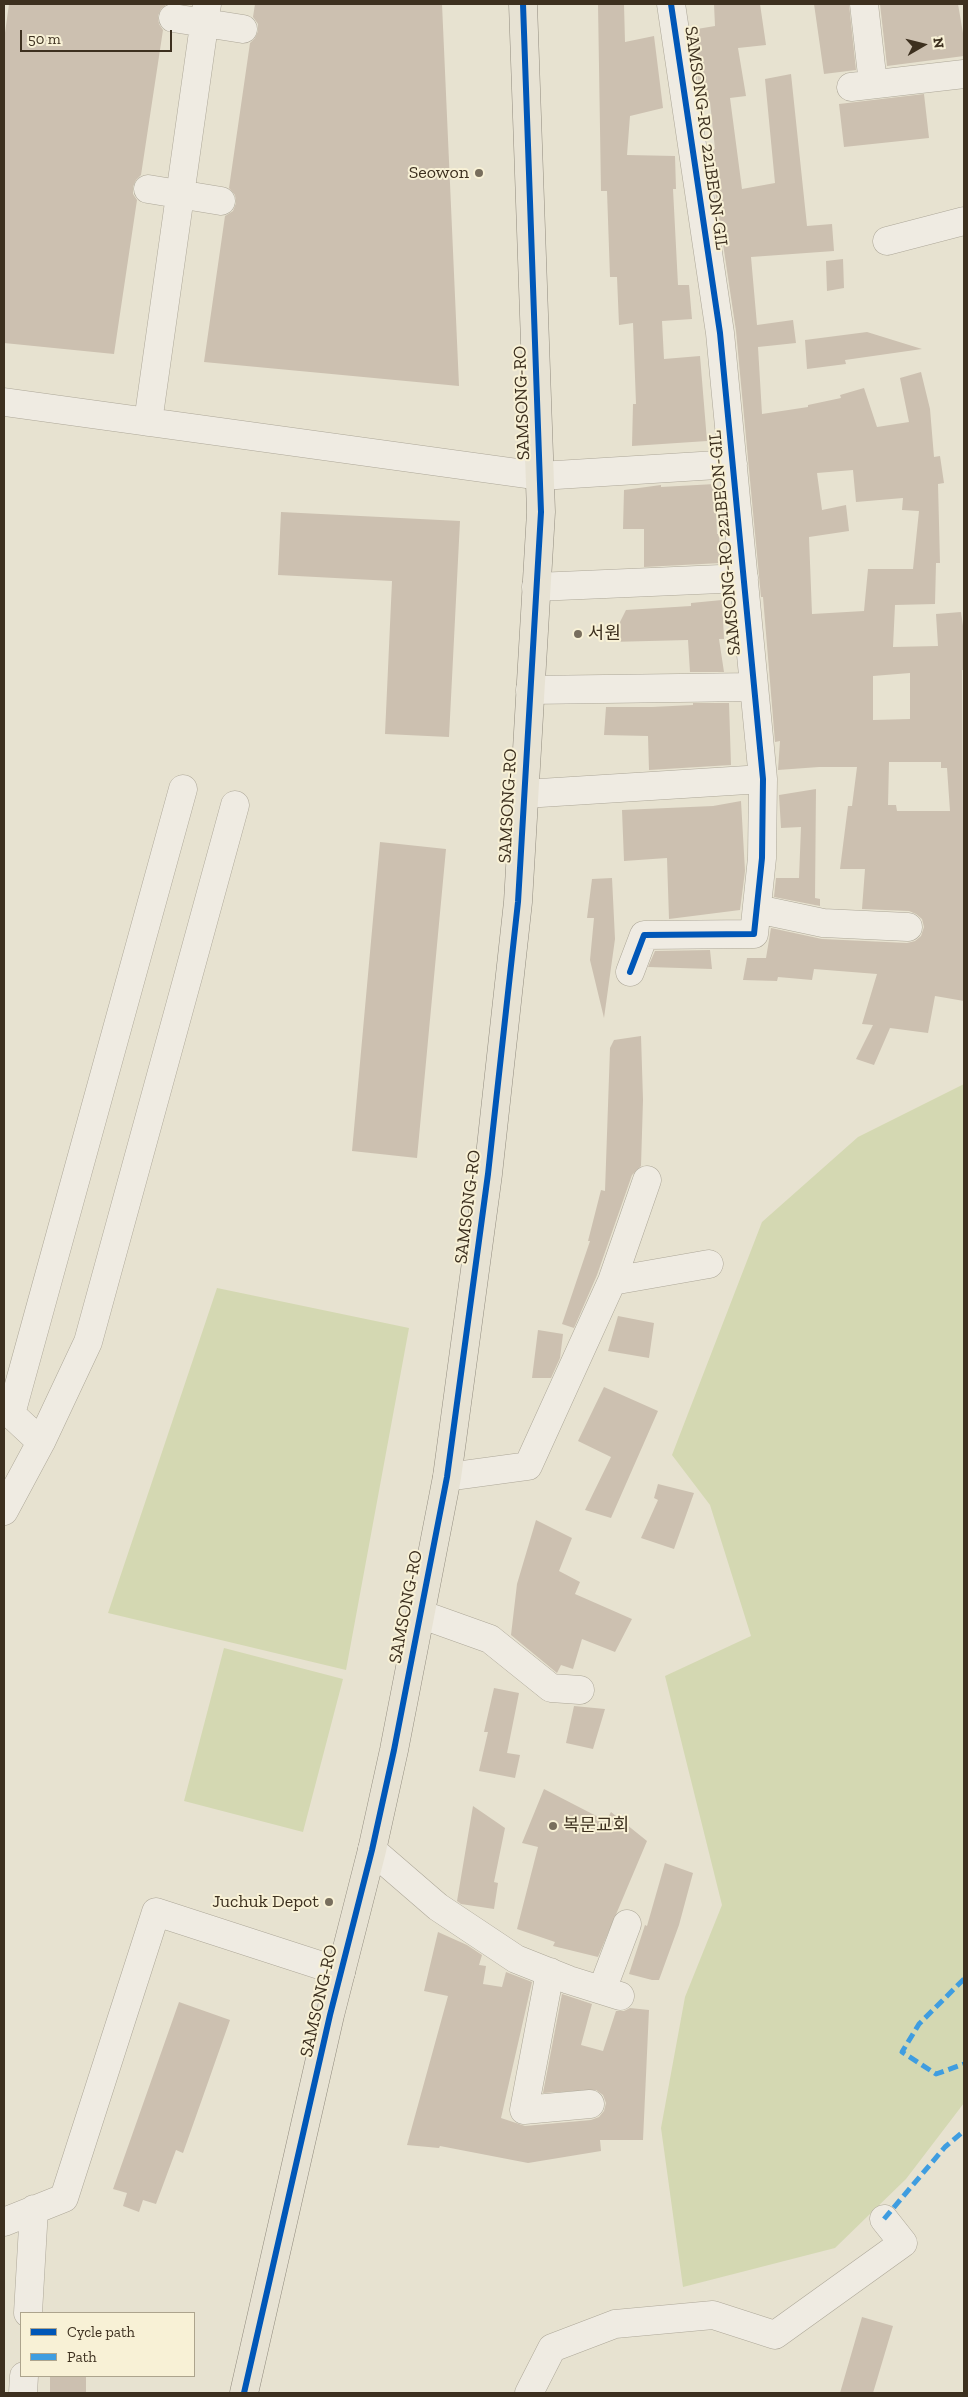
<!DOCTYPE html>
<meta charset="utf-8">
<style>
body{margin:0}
#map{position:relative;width:968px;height:2397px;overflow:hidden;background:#e7e2d0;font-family:"Zilla Slab",serif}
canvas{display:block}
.frame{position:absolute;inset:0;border:5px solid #3d301f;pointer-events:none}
.legend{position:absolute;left:20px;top:2312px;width:175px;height:65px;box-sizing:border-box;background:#f8f1d6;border:1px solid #ada48d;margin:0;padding:6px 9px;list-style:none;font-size:15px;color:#3d301f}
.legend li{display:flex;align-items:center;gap:10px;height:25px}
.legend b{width:25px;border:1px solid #ada48d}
.north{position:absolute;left:898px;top:20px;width:50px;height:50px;-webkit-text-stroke:4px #f8f1d6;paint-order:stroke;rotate:82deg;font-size:14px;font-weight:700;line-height:20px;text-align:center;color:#3d301f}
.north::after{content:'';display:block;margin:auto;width:18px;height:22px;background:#3d301f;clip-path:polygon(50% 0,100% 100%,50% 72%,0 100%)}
.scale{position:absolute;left:20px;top:30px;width:152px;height:22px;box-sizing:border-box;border:2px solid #3d301f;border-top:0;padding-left:6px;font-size:15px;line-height:18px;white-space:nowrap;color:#3d301f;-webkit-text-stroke:4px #f8f1d6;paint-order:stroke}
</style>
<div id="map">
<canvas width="968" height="2397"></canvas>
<div class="frame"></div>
<ul class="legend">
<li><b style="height:6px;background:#0057b8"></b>Cycle path</li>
<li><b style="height:6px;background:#3f9de0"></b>Path</li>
</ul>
<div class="north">N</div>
<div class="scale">50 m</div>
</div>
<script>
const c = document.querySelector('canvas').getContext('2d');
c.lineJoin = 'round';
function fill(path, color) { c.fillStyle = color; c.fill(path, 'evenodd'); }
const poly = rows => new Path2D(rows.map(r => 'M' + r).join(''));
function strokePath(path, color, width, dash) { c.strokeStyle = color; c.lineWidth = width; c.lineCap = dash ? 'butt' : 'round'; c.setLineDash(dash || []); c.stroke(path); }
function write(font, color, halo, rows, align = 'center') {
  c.font = font + ' "Zilla Slab","Noto Sans KR",serif'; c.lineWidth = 4; c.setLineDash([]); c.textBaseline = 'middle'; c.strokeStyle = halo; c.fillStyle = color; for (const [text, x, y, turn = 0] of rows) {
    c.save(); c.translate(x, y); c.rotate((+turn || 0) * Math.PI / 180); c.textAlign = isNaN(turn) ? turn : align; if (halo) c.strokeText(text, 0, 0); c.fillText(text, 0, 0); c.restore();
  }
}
fill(poly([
 [964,1084,964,2103,906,2179,835,2248,683,2287,661,2128,685,1997,722,1905,665,1676,751,1636,710,1505,672,1455,762,1222,858,1137],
 [217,1288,409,1328,346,1670,108,1613],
 [224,1648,343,1679,303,1832,184,1801]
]), '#d4d8b2');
fill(poly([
 [9,4,167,4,161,9,158,16,159,24,163,30,141,175,136,180,133,187,133,194,137,200,114,354,4,343,4,40],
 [255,4,442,4,459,386,204,362,225,216,233,211,236,203,235,195,229,188,250,43,255,38,258,31,258,24,253,17],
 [598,4,624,4,625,42,654,36,663,108,630,116,627,155,675,156,676,189,673,189,678,285,689,285,692,319,662,321,664,359,700,356,707,441,632,446,633,404,636,404,633,323,619,325,617,277,610,277,607,191,601,191],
 [714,4,760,4,766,45,738,48,746,96,730,98,742,189,775,183,765,79,791,74,807,226,832,224,834,251,751,257,757,325,793,320,796,343,758,347,762,414,808,407,808,405,841,398,840,395,864,388,877,427,909,422,900,378,921,372,930,409,934,457,940,456,944,483,938,484,940,563,936,563,935,604,895,605,893,647,938,646,936,614,961,612,964,633,964,670,962,670,964,1001,935,996,928,1033,890,1028,874,1065,856,1059,873,1025,862,1024,877,974,814,969,812,980,778,977,777,981,743,980,747,958,766,958,771,928,822,939,907,943,915,941,921,936,924,927,922,919,916,914,909,911,862,909,865,869,840,869,848,806,852,806,857,767,819,767,778,770,780,741,775,742,763,597,761,597,736,331,709,150,715,149,710,102,701,102,691,30,715,26],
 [853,470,856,502,903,498,902,510,919,511,913,569,868,569,864,611,812,614,809,537,849,531,846,505,822,510,817,473],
 [910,673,910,719,873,720,873,676],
 [889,762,941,762,941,768,947,768,950,811,897,811,896,805,888,805],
 [814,4,849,4,856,70,824,74],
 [880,4,958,4,964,39,964,56,887,66],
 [924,94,929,138,844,147,839,104],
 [843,259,844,288,827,291,826,261],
 [867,332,922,349,845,360,846,364,807,369,805,340],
 [715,484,717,534,719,534,721,563,644,567,644,529,623,529,624,490,661,485,661,487],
 [281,512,460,521,449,737,385,734,392,581,278,575],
 [722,600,724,639,719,639,724,672,690,672,688,640,610,642,626,610,691,606,691,603],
 [693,703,729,703,731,765,649,770,648,736,604,735,606,707,652,707,693,705],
 [816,789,815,898,820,899,820,906,774,897,776,878,799,878,801,827,781,828,779,795],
 [741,801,745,871,740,910,669,919,667,858,624,861,622,810,713,806],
 [380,842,446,849,417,1158,352,1151],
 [612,878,615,939,604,1018,590,960,594,918,587,918,592,879],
 [710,950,712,969,648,967,655,951],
 [641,1036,643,1100,641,1166,632,1175,597,1275,574,1328,562,1324,590,1241,588,1241,601,1190,605,1191,610,1048,614,1040],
 [618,1316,654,1323,649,1358,608,1351],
 [538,1330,563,1334,560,1358,551,1378,532,1378],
 [604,1387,658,1411,611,1518,585,1510,611,1457,578,1441],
 [658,1484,694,1493,674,1549,641,1538,658,1500,654,1498],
 [536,1520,572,1538,559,1571,580,1582,575,1594,632,1619,615,1652,582,1639,573,1669,561,1665,557,1673,511,1635,517,1584],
 [494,1688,519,1693,507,1753,520,1755,515,1778,479,1771,488,1732,484,1732],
 [574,1706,605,1709,593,1749,566,1743],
 [544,1789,606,1821,611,1812,647,1841,598,1957,553,1946,555,1942,517,1929,538,1847,522,1843],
 [473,1806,505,1828,494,1882,498,1883,494,1909,461,1904,457,1901],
 [665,1863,693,1873,679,1925,659,1980,652,1980,629,1974,645,1925,647,1926],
 [438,1932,467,1945,482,1955,479,1965,486,1966,483,1984,502,1987,506,1972,532,1982,501,2118,525,2126,591,2120,599,2117,604,2111,606,2103,603,2095,596,2090,543,2093,562,1994,592,2004,581,2045,603,2051,616,2011,624,2011,630,2008,649,2010,643,2140,600,2140,601,2151,528,2163,440,2146,439,2148,407,2145,448,1996,424,1991],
 [179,2002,230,2020,183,2153,176,2150,156,2204,143,2200,139,2212,123,2206,127,2193,113,2189],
 [862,2317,893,2326,873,2393,840,2393],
 [50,2376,86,2376,86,2393,50,2393]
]), '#ccc0b0');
const minor = poly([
 [864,4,873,84],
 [173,18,243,29],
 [851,87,964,74],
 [148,189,221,201],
 [887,241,964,221],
 [4,402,540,476,733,464],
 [148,422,207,4],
 [536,587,744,578],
 [530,690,753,687],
 [524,794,763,779],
 [757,909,823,923,908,927],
 [630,972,644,935,754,934,762,858,763,779,720,333,671,4],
 [612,1281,709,1264],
 [41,1442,88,1342,235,805],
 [447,1477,528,1466,612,1281,647,1180],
 [4,1511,41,1442,11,1414,183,789],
 [420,1614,490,1639,551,1688,580,1690],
 [372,1850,438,1907,516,1959,569,1980,620,1996],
 [550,1972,524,2110,590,2104],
 [602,1990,627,1924],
 [4,2222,64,2198,156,1912,341,1972],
 [28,2313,34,2209],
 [23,2393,24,2376],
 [529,2393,552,2348,615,2324,713,2315,775,2335,903,2243,884,2219]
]);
const major = poly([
 [244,2393,330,2015,372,1850,394,1750,447,1477,488,1174,518,902,541,512,523,4]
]);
strokePath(minor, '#ada798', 29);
strokePath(major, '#928c7f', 29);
strokePath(minor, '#efebe2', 28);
strokePath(major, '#e7e2d3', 28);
strokePath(poly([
 [964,1979,919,2024,902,2052,936,2074,964,2064],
 [884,2219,945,2147,964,2131]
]), '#3f9de0', 5, [10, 5]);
strokePath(poly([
 [630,972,644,935,754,934,762,858,763,779,720,333,671,4],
 [244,2393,330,2015,372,1850,394,1750,447,1477,488,1174,518,902,541,512,523,4]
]), '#0057b8', 6);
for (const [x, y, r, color] of [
 [479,173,5,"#786e5d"],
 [578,634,5,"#786e5d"],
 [553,1826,5,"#786e5d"],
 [329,1902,5,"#786e5d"]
]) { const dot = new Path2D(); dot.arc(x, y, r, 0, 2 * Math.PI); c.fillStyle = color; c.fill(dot); strokePath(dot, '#f8f1d6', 2); }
write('18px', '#3d301f', '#f8f1d6', [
 ["SAMSONG-RO 221BEON-GIL",706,138,82],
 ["SAMSONG-RO",522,403,-92],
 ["SAMSONG-RO 221BEON-GIL",725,543,-95],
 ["SAMSONG-RO",508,806,-87],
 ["SAMSONG-RO",468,1207,-83],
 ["SAMSONG-RO",406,1607,-79],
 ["SAMSONG-RO",319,2001,-77]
]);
write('18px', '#3d301f', '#f8f1d6', [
 ["Seowon",469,173],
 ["서원",588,634,"left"],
 ["복문교회",563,1826,"left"],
 ["Juchuk Depot",319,1902]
], 'right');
</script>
